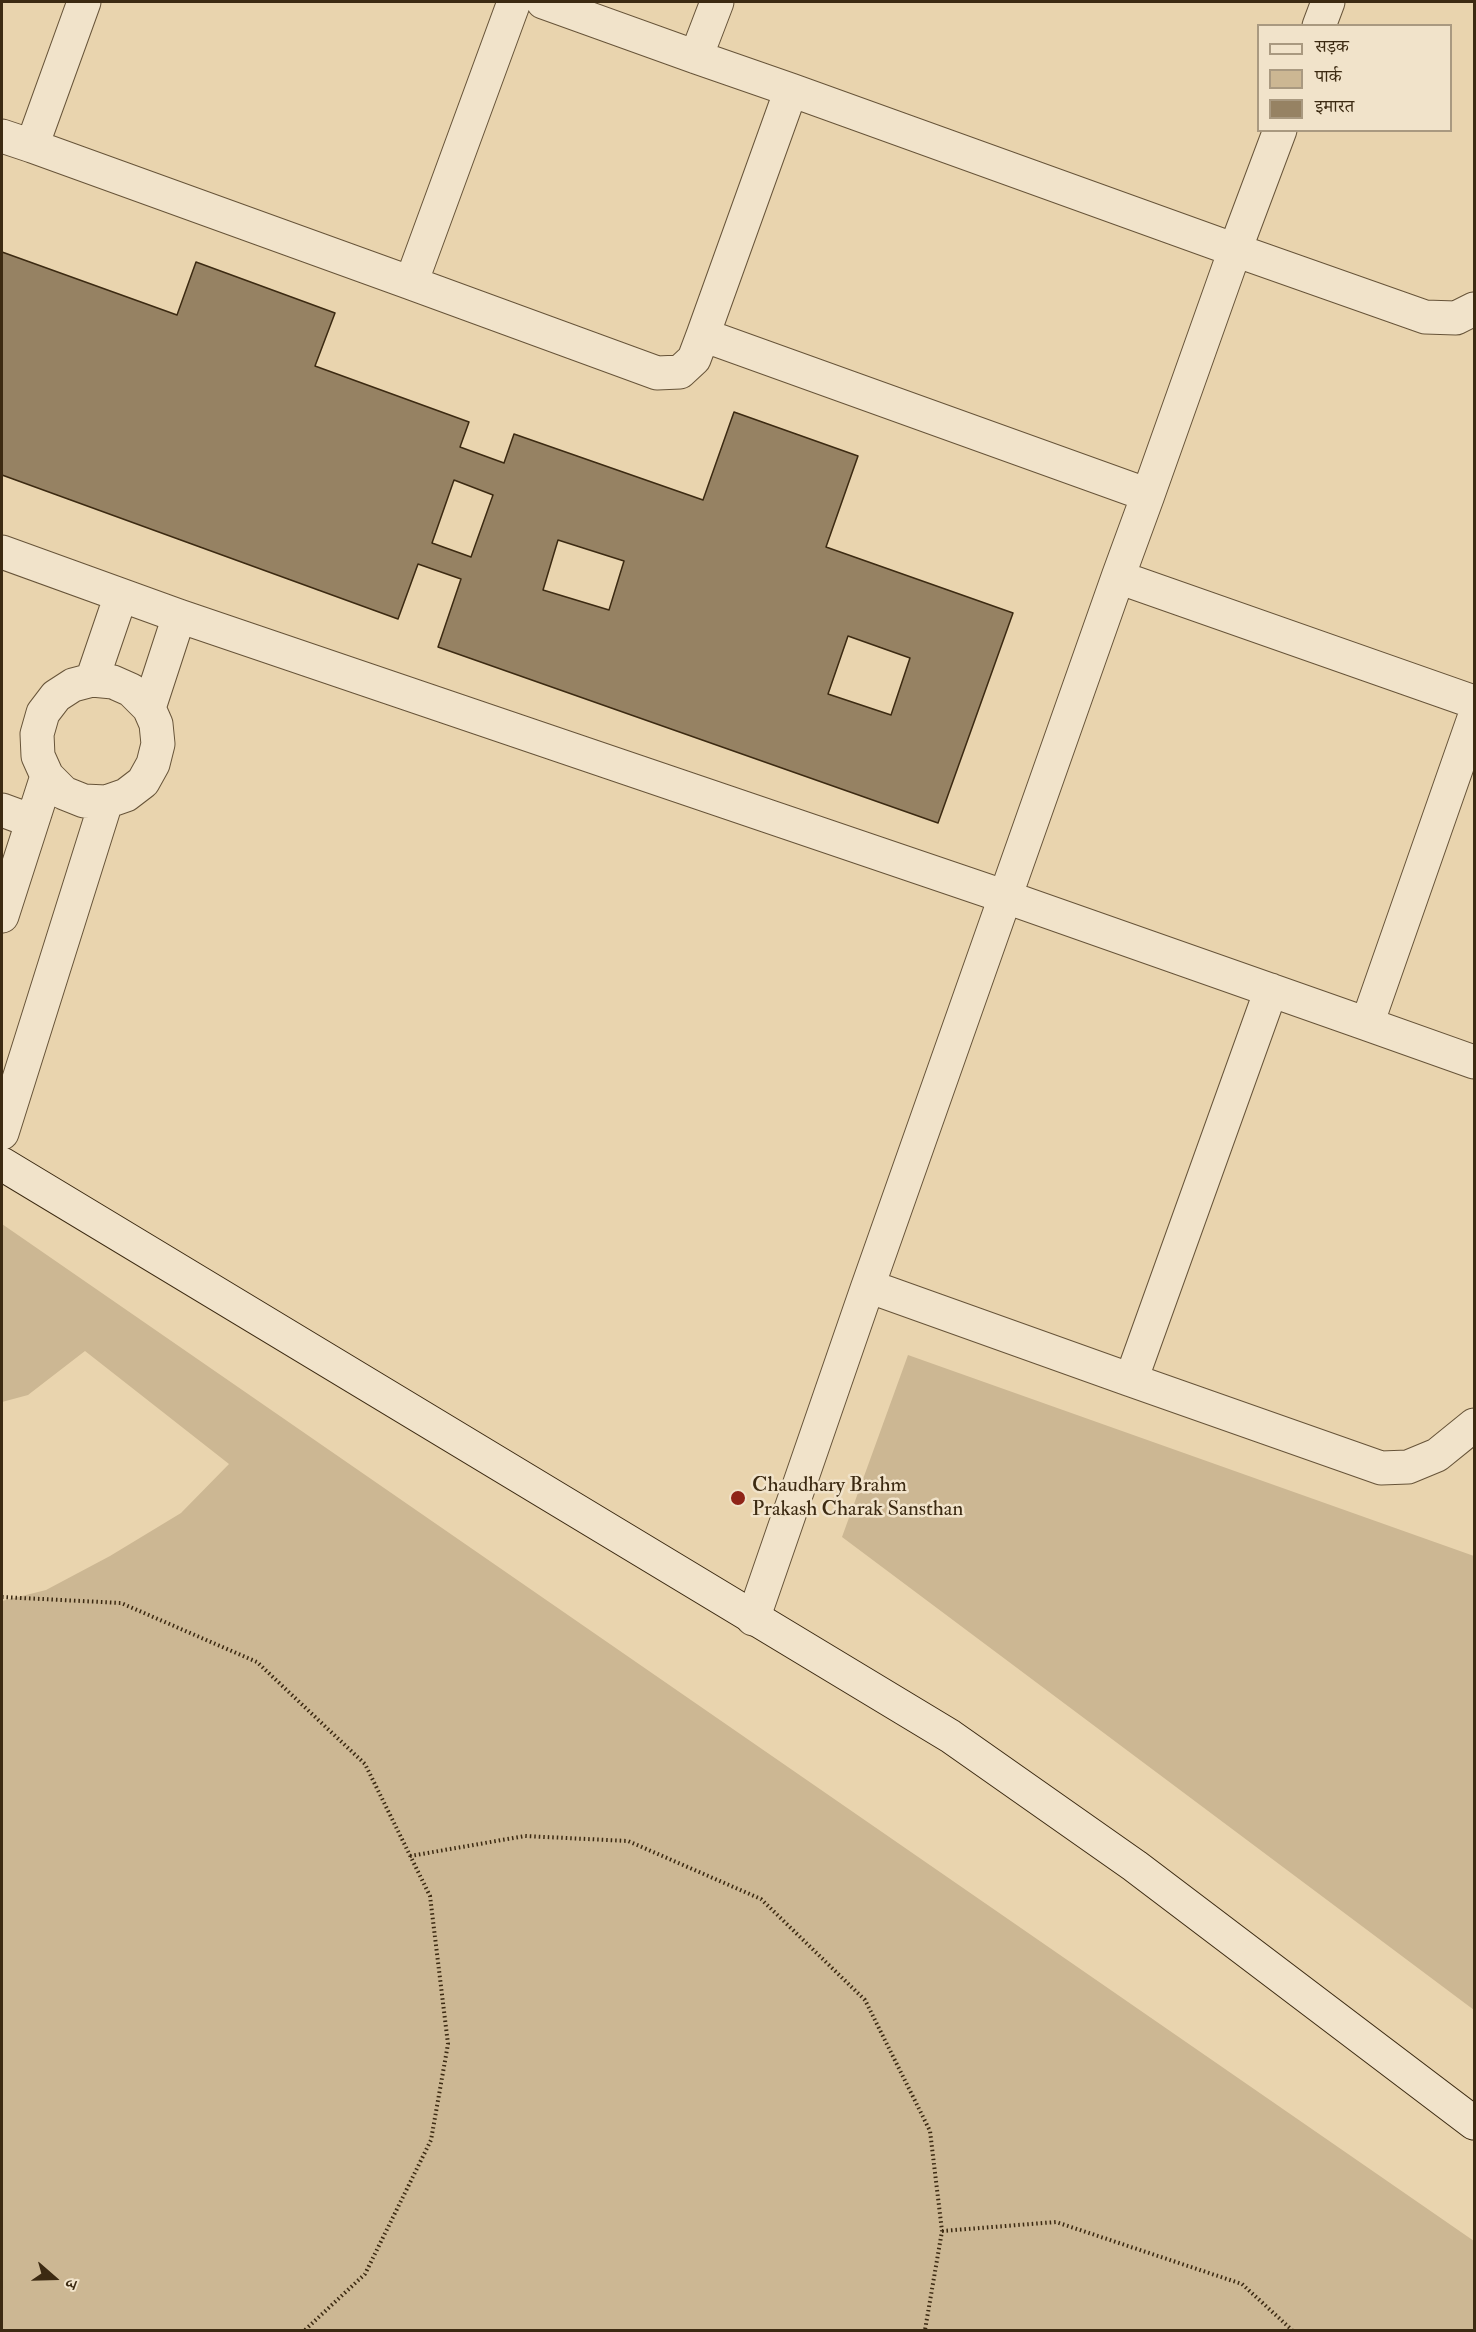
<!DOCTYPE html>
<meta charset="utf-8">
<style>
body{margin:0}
#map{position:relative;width:1476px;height:2332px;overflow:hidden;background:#e9d4ae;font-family:"IM FELL Double Pica","Noto Serif Devanagari",serif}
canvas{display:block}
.frame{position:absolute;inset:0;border:3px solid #3c2a12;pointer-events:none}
.legend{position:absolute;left:1257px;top:24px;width:195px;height:108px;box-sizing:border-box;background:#f1e3ca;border:2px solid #a99980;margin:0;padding:8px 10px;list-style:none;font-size:18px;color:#3c2a12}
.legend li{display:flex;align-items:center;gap:12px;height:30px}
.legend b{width:30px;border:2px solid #a99980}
.north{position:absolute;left:24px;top:2248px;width:60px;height:60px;-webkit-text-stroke:4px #f1e3ca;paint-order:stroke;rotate:110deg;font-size:16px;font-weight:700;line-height:24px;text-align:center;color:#3c2a12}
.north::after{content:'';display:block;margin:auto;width:21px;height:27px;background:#3c2a12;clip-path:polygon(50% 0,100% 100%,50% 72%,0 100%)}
</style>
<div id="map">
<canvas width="1476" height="2332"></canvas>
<div class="frame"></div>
<ul class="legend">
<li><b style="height:8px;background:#f1e3ca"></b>सड़क</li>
<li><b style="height:16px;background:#ccb793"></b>पार्क</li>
<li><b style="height:16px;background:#968263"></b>इमारत</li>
</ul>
<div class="north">उ</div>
</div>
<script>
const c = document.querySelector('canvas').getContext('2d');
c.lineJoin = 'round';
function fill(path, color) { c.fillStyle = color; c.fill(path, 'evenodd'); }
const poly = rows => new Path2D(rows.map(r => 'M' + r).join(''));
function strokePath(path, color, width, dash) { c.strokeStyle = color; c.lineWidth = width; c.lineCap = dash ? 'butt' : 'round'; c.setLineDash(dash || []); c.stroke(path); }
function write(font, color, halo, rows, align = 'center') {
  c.font = font + ' "IM FELL Double Pica",serif'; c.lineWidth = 5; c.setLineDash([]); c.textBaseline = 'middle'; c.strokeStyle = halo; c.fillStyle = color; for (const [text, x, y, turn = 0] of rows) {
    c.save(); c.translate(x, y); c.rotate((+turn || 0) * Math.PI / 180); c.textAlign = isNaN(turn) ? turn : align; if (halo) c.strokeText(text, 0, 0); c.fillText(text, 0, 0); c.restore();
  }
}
fill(poly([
 [2,1224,1474,2241,1474,2330,2,2330,2,1601,46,1590,110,1556,181,1513,229,1464,85,1351,28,1395,2,1402],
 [908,1355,1474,1556,1474,2010,842,1537]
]), '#ccb793');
const building = poly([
 [2,252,177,315,196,262,335,313,315,366,469,422,460,447,504,463,514,434,703,500,734,412,858,456,826,547,1013,613,938,823,438,647,461,579,418,564,398,619,2,475,2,252],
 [454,480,493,495,471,557,432,543,454,480],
 [558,540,624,561,609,610,543,590,558,540],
 [848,636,910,658,891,715,828,694,848,636]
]);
fill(building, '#968263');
strokePath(building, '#3c2a12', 1.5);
const street = poly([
 [514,2,411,283,657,373,680,372,694,359,703,335],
 [543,2,696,57,791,90,1235,250,1148,495,703,335,791,90],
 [1319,26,1328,2],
 [696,57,717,2],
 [1280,130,1235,250,1425,317,1456,318,1474,309],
 [2,136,32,146,84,2],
 [32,146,411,283],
 [2,552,179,616,1006,897,1367,1024,1474,718],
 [1118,577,1148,495],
 [92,680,121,595],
 [149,708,179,616],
 [2,810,32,821],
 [2,916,47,776,38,756,37,734,43,713,56,696,73,685,92,680,113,682,131,690,149,708,156,724,158,744,153,764,143,782,126,795,106,802,84,801,64,793,47,776],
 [1271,990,1131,1380,868,1286,1118,577,1474,702],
 [1367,1024,1474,1062],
 [2,1133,106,802],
 [1131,1380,1381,1468,1408,1467,1437,1455,1474,1425],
 [753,1619,868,1286]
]);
const secondary = poly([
 [2,1164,950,1736,1135,1866,1474,2123]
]);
strokePath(street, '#675439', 35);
strokePath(secondary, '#3c2a12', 35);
strokePath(poly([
 [2,1597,121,1603,257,1662,365,1764,430,1896,448,2044,431,2140,365,2274,305,2330],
 [410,1856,525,1836,628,1841,761,1899,865,2000,930,2131,942,2231,925,2330],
 [942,2231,1056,2222,1242,2284,1292,2330]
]), '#3c2a12', 4, [1.5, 3]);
strokePath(street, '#f1e3ca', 33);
strokePath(secondary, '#f1e3ca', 33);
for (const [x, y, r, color] of [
 [738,1498,8,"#8f2418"]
]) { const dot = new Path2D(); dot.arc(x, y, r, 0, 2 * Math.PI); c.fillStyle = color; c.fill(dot); strokePath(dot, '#f1e3ca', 2); }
write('21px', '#3c2a12', '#f1e3ca', [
 ["Chaudhary Brahm",752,1486],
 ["Prakash Charak Sansthan",752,1510]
], 'left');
</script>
